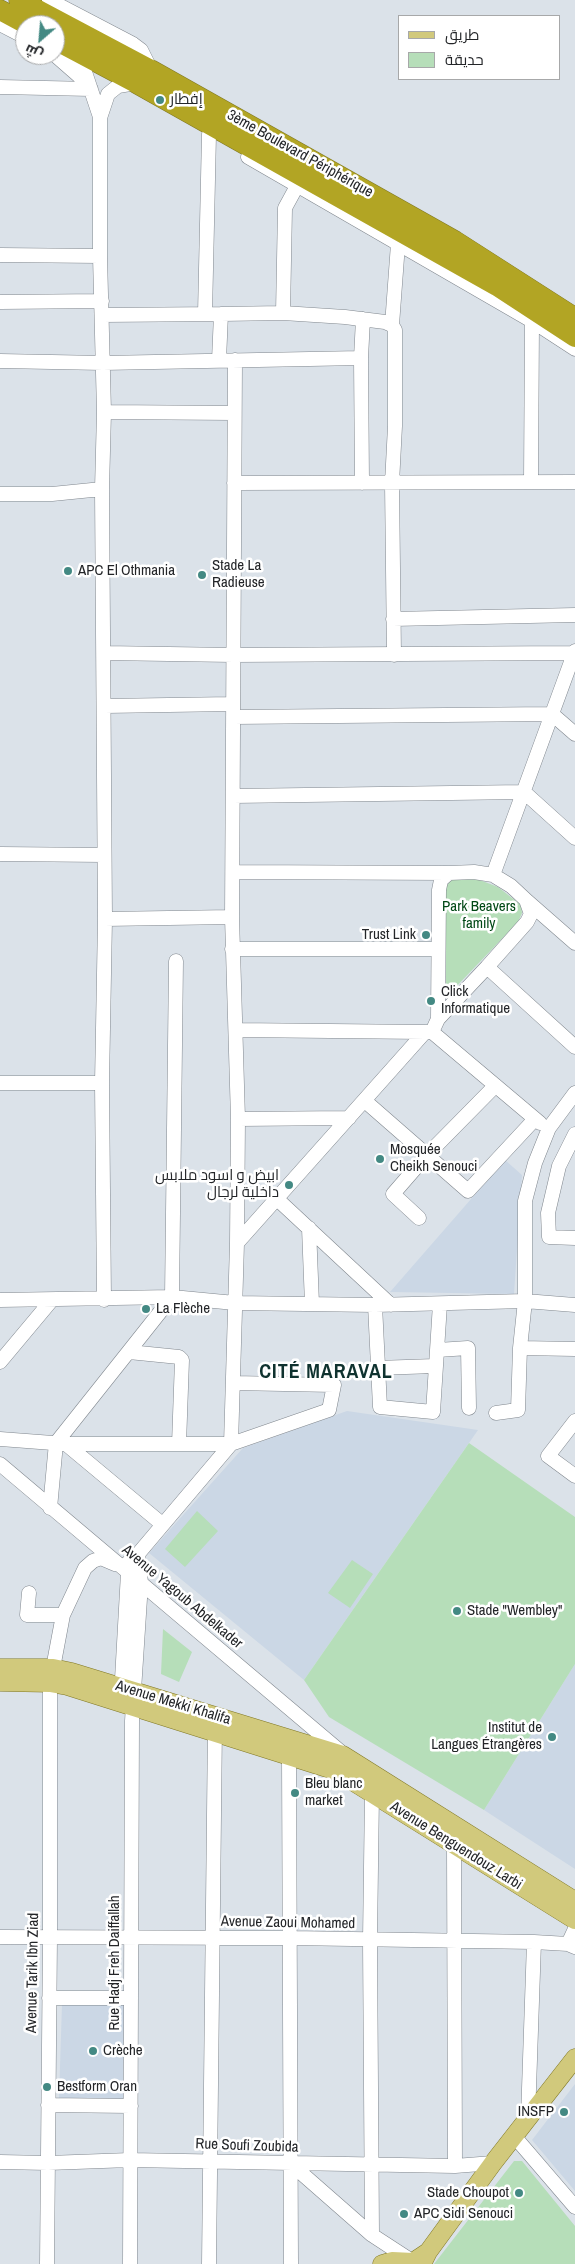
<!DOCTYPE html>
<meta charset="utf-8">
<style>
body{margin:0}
#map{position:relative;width:575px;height:2264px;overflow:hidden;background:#dbe2e9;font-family:"Archivo Narrow",Cairo,sans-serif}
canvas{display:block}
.legend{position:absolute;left:398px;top:15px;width:162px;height:65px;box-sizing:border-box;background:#fff;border:1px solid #a7a8a9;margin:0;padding:6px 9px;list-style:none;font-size:15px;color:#232528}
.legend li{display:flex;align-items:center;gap:10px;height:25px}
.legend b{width:25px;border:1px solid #a7a8a9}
.north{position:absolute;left:15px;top:15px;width:50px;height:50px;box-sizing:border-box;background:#fff;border:1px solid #a7a8a9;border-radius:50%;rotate:207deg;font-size:14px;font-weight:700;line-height:20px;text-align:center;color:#232528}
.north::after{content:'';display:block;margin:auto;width:18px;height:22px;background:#438983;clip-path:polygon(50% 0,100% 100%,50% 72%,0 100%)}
</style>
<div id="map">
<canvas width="575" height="2264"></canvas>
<ul class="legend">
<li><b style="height:6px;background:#d1c97c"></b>طريق</li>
<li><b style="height:14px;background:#b6deb9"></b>حديقة</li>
</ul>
<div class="north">ش</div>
</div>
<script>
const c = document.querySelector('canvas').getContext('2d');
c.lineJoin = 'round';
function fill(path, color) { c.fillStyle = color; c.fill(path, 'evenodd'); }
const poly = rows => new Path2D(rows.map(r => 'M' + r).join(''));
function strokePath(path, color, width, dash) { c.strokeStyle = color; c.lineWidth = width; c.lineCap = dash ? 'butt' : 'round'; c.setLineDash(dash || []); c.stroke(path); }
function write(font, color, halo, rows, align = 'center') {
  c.font = font + ' "Archivo Narrow",Cairo,sans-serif'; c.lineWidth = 5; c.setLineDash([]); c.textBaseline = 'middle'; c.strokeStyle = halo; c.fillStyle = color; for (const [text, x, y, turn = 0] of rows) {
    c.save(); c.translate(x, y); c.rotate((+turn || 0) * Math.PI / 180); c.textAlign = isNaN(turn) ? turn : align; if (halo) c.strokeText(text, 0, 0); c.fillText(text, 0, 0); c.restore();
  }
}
fill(poly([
 [505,1160,522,1175,514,1294,390,1292],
 [347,1411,478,1430,304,1680,149,1553,243,1448],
 [575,1664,575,1869,484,1810],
 [62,2004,125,2004,125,2099,59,2098],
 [575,2084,575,2191,532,2140]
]), '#cbd7e5');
fill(poly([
 [457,879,477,879,498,887,521,905,522,913,518,922,452,991,449,992,446,989,445,888,451,880],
 [469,1443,575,1517,575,1664,484,1810,329,1717,304,1680],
 [197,1511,218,1531,185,1567,165,1549],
 [352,1560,373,1574,350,1608,328,1593],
 [163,1629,192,1652,179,1682,161,1674],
 [514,2161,522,2161,575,2226,575,2264,434,2264]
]), '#b6deb9');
const minor = poly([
 [49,0,133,44,141,50,151,70],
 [0,24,25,37],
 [67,50,85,72,100,117],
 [55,55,79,76],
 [0,87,91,89],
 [248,157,532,321,575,349],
 [0,255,100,256],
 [0,302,102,301],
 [283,313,285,208,297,186],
 [205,314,209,134],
 [221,314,283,313,345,317,385,322,392,325,395,330,395,426,392,483,394,655],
 [102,315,221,314,219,360],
 [392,325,398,244],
 [361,358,363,319],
 [0,361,103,363,361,358,362,483],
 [104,412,234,413],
 [531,482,532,321],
 [234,483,575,482],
 [0,494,52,494,102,489],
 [393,619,575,615],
 [104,653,233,655,574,653],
 [105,706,232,704],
 [233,717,552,714,575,734],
 [233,796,524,792,575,838],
 [0,854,104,855],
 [233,872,449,873],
 [493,875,575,651],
 [527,901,575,943],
 [105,919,232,917],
 [232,949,438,949],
 [487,967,575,1047],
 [236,1030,425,1032],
 [432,1032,540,1123],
 [0,1083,102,1083],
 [365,1101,468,1191,534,1120],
 [238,1119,349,1118],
 [575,1134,559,1166,548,1213,549,1237,575,1238],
 [276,1198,391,1305],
 [419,1218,393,1194,426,1156,494,1087],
 [309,1228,312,1304],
 [237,1243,425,1032,432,1032,438,1019,439,890,441,880,449,873,474,872,493,875,511,886,526,900,531,914,527,922,487,967,438,1019],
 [0,1300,172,1297,235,1303,375,1305,525,1301,575,1305],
 [104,1300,102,1083,105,919,102,489,104,412,100,256,100,118,108,94,118,86,136,83],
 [375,1305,380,1407,433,1412,440,1304],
 [520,1348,575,1349],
 [438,1350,468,1348,469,1408],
 [129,1352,179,1357,182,1360,179,1444],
 [0,1362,51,1301],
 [377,1368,435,1366],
 [496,1413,518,1410,520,1348,525,1301,525,1201,535,1163,549,1128,575,1093],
 [575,1421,548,1456,575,1476],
 [0,1439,66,1444,231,1444,329,1410,334,1385,233,1383],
 [66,1444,162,1524],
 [0,1464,341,1752],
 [50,1508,56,1443,172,1297,176,961],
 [123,1567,138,1554,231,1444,237,1243,238,1119,232,917,235,360],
 [29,1593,27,1615,63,1615],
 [53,1668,63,1615,85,1568,93,1561,101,1558,115,1564],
 [121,1697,128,1573],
 [289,1756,291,2264],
 [454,1846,455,2166],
 [0,1937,291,1938,534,1942,568,1944,575,1947],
 [568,1944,575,1929],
 [49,1998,131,1998],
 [48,2105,131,2106],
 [528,2118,534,1942],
 [514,2136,575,2207],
 [0,2162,48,2163,130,2160,455,2166,493,2163],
 [291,2164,372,2235,415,2263],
 [372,2235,370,1940,372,1793],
 [47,2264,50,1937,50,1683],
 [130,2264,132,1721,141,1583,138,1554],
 [209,2264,215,1725]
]);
const major = poly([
 [0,1668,53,1668,72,1672,343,1755,575,1901],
 [0,1682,50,1683,67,1686,336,1771,575,1920],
 [382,2264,392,2261,413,2262,428,2252],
 [422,2264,428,2252,493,2163,575,2058]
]);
const highway = poly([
 [19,0,151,70,455,241,575,318],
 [0,10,28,25],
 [55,40,136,83,497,286,575,337]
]);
strokePath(minor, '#80878e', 15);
strokePath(major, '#807825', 19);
strokePath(highway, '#807825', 21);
strokePath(minor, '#fff', 14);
strokePath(major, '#d1c97c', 18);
strokePath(highway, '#b2a524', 20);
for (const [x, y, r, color] of [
 [160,100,5,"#438983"],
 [68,571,5,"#438983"],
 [202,575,5,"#438983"],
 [426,935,5,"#438983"],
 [431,1001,5,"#438983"],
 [380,1159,5,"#438983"],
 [289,1185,5,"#438983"],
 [146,1309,5,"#438983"],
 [457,1611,5,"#438983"],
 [552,1737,5,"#438983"],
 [295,1793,5,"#438983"],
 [93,2051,5,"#438983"],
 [47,2087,5,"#438983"],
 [564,2112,5,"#438983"],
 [519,2193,5,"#438983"],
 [404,2214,5,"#438983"]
]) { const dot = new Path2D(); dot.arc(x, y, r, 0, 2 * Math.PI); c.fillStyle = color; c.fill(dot); strokePath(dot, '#fff', 2); }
write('15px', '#232528', '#fff', [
 ["إفطار",170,100],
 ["Stade La",212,566],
 ["Radieuse",212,583],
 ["APC El Othmania",78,571],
 ["Trust Link",416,935,"right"],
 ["Click",441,992],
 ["Informatique",441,1009],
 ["Mosquée",390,1150],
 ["Cheikh Senouci",390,1167],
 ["ابيض و اسود ملابس",279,1176,"right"],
 ["داخلية لرجال",279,1193,"right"],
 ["La Flèche",156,1309],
 ["Stade \"Wembley\"",467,1611],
 ["Institut de",542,1728,"right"],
 ["Langues Étrangères",542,1745,"right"],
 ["Bleu blanc",305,1784],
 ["market",305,1801],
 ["Crèche",103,2051],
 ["Bestform Oran",57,2087],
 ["INSFP",554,2112,"right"],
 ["Stade Choupot",509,2193,"right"],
 ["APC Sidi Senouci",414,2214]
], 'left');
write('15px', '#232528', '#fff', [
 ["3ème Boulevard Périphérique",300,154,29],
 ["Avenue Yagoub Abdelkader",182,1597,40],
 ["Avenue Mekki Khalifa",173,1703,17],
 ["Avenue Benguendouz Larbi",456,1846,32],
 ["Avenue Zaoui Mohamed",288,1923,1],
 ["Rue Hadj Freh Daiffallah",115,1963,-90],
 ["Avenue Tarik Ibn Ziad",33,1973,-89],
 ["Rue Soufi Zoubida",247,2146,2]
]);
write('15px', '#004815', '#fff', [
 ["Park Beavers",479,907],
 ["family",479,924]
]);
c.letterSpacing = '1px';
write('bold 20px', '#0f322f', '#fff', [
 ["CITÉ MARAVAL",326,1373]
]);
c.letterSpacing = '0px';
</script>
